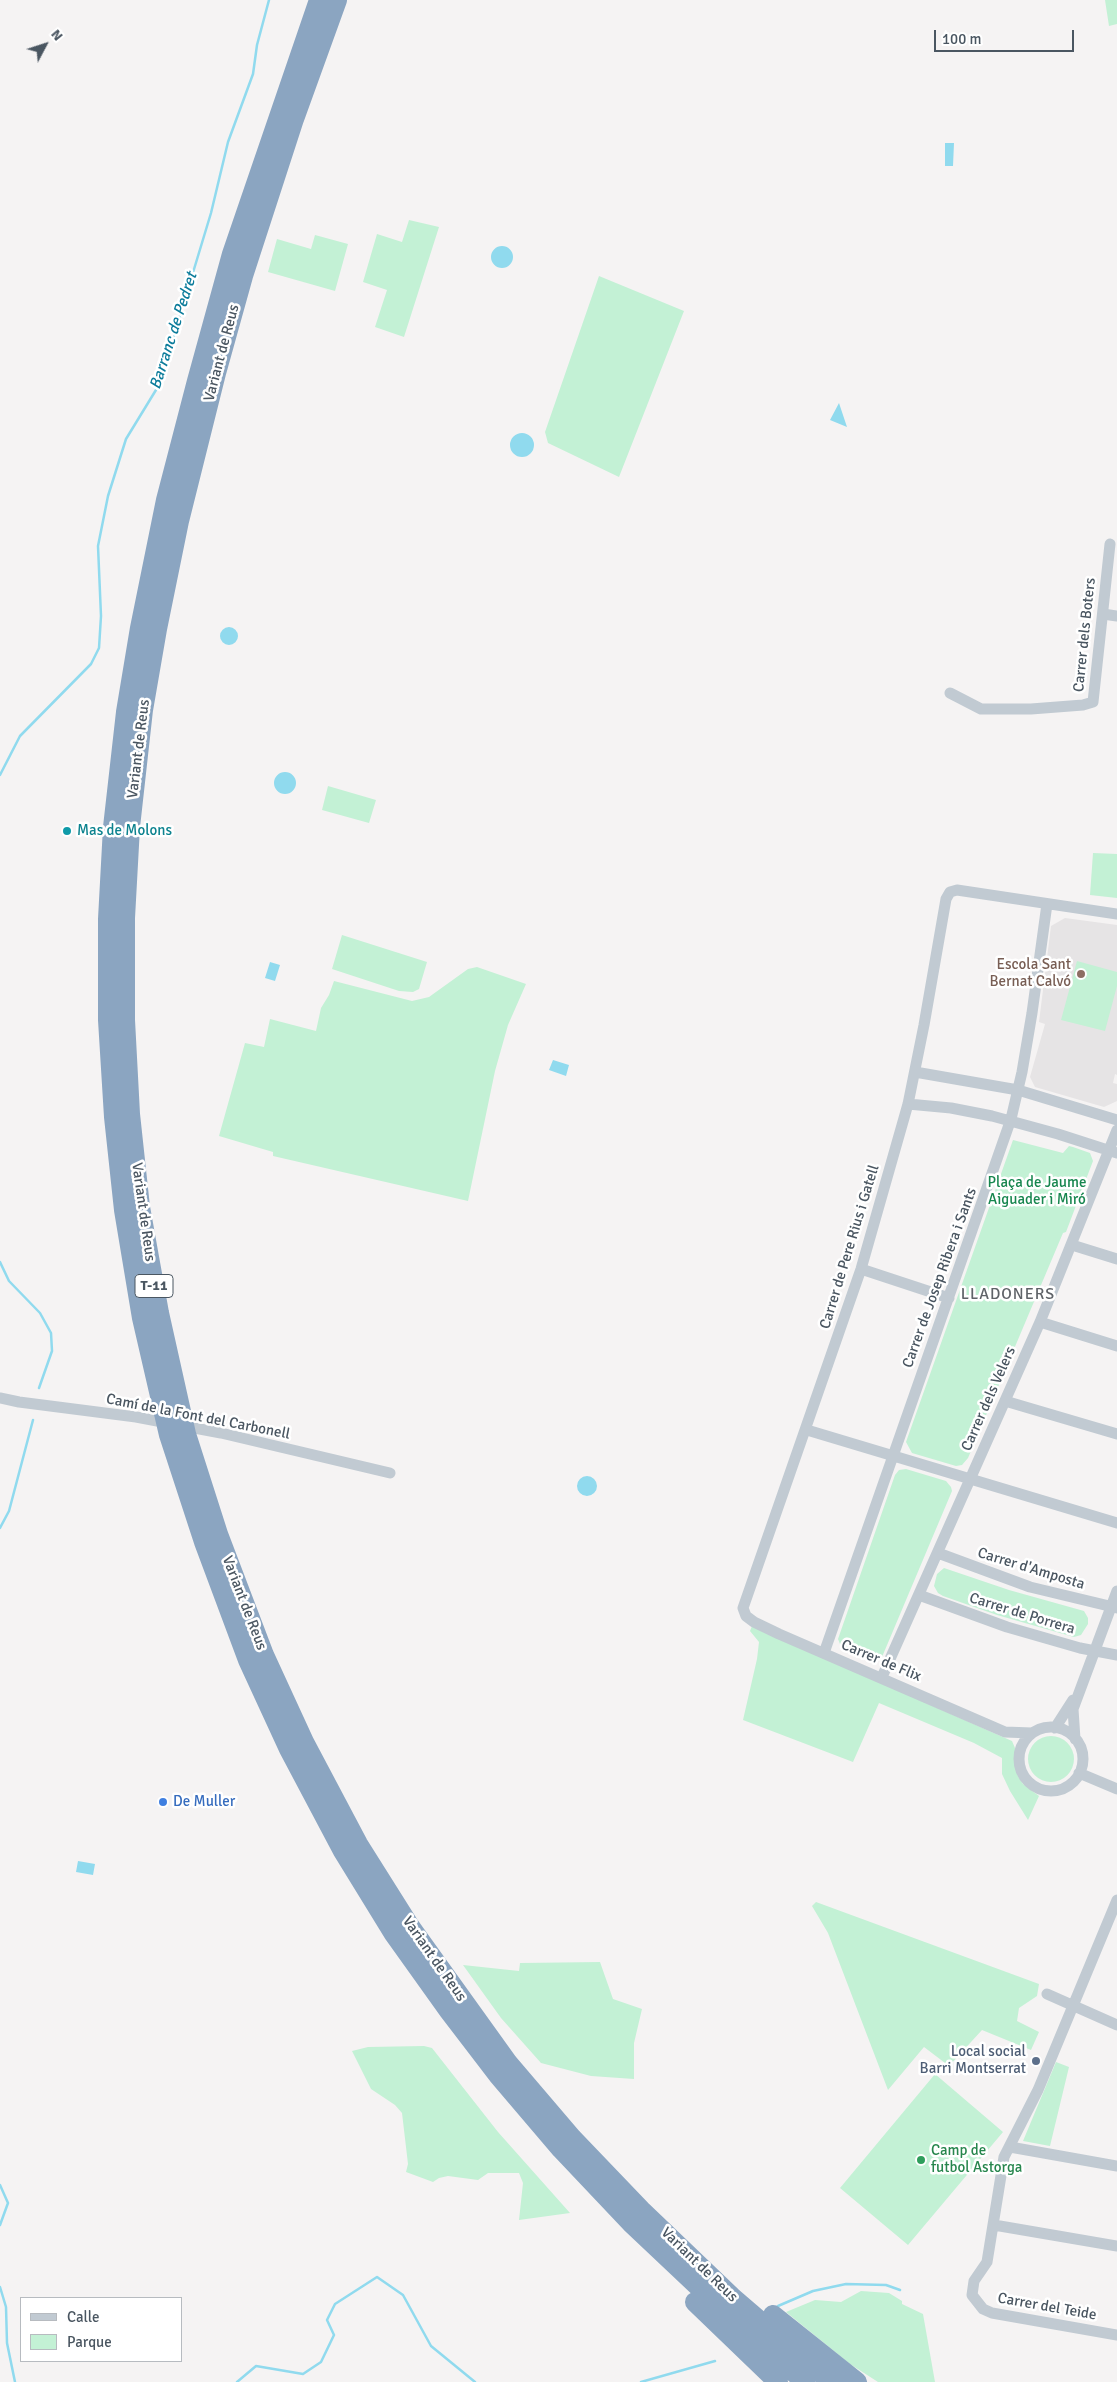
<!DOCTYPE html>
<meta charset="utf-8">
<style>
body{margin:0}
#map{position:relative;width:1117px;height:2382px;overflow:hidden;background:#f5f3f3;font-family:Signika,sans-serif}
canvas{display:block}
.legend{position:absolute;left:20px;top:2297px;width:162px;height:65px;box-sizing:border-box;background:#fff;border:1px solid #b7bbc0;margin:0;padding:6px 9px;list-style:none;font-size:15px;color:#4a5661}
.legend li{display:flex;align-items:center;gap:10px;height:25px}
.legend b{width:25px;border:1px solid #b7bbc0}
.north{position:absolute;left:20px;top:20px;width:50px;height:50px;-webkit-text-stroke:4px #fff;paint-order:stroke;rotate:50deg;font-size:14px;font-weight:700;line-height:20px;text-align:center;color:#4a5661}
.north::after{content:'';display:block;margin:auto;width:18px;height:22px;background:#4a5661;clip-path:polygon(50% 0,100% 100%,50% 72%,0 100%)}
.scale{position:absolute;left:934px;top:30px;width:140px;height:22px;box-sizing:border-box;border:2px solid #4a5661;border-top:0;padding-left:6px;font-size:15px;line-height:18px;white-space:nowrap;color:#4a5661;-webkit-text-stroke:4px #fff;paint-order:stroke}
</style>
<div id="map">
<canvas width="1117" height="2382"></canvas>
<ul class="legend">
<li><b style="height:6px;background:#c1cad2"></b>Calle</li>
<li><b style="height:14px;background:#c3f1d5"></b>Parque</li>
</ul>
<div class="north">N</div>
<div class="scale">100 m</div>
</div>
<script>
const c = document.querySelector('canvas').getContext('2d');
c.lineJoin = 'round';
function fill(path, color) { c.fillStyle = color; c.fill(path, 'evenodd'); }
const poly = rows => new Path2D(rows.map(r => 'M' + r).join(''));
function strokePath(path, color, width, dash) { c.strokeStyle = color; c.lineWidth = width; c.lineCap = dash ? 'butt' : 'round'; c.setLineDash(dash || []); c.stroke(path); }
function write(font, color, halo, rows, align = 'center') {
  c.font = font + ' Signika,sans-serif'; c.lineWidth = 5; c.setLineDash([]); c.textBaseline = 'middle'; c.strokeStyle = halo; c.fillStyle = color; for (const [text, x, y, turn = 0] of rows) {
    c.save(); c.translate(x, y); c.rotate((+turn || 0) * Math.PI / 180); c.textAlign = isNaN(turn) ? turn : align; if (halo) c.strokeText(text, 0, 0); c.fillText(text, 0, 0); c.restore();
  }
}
fill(poly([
 [1065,918,1117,925,1117,1075,1115,1074,1113,1083,1117,1084,1117,1101,1104,1107,1035,1087,1030,1077,1045,1024,1039,1022,1051,926]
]), '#e6e4e5');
fill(poly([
 [1105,0,1117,0,1117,24,1109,26],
 [409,220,439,227,404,337,375,327,387,290,363,282,377,234,402,242],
 [315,235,348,244,335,291,268,272,277,239,311,249],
 [599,276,684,311,619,477,548,443,545,432],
 [328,786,376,800,369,823,322,810],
 [1093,853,1117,854,1117,898,1090,895],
 [342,935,427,962,419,989,413,992,399,991,332,969],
 [1077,961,1117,972,1117,986,1105,1031,1061,1020],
 [477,967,526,984,508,1025,495,1071,468,1201,273,1156,273,1152,219,1136,245,1043,264,1047,270,1019,316,1031,321,1008,329,995,334,981,412,1001,429,997,468,969],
 [1013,1140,1063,1153,1069,1146,1073,1147,1090,1153,1093,1161,1066,1232,1063,1233,968,1458,962,1465,956,1466,912,1453,906,1442],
 [906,1469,946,1481,951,1487,952,1491,882,1657,872,1662,842,1649,838,1639,895,1475,899,1470],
 [944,1568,1009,1590,1084,1611,1088,1618,1088,1624,1081,1635,1074,1637,997,1615,943,1596,938,1593,934,1586,937,1574],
 [752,1626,1012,1741,1015,1748,1015,1766,1018,1776,1023,1784,1039,1796,1028,1820,1010,1791,1002,1774,1002,1758,974,1743,879,1703,853,1762,743,1720,757,1659,759,1642,750,1631],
 '1028 1759a23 23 0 1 1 46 0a23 23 0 1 1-46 0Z',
 [816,1902,1039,1984,1037,1996,1019,2008,1017,2021,1039,2032,1031,2050,982,2030,949,2066,924,2047,888,2090,828,1933,812,1906],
 [600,1962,613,1999,642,2009,634,2043,634,2079,591,2076,541,2063,501,2018,463,1965,519,1971,520,1963],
 [424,2046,432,2048,498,2132,570,2213,519,2220,523,2183,519,2173,488,2173,478,2180,448,2176,439,2178,433,2182,406,2172,408,2164,402,2113,395,2105,371,2089,352,2051,368,2047],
 [1056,2062,1069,2067,1050,2146,1023,2141],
 [935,2074,1003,2132,908,2245,840,2188],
 [861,2291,889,2293,902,2301,902,2304,923,2314,935,2382,878,2382,850,2364,786,2312,815,2300,841,2302]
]), '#c3f1d5');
fill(poly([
 [945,143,954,143,953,166,945,166],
 '491 257a11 11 0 1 1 22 0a11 11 0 1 1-22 0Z',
 [839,403,847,427,830,420],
 '510 445a12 12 0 1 1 24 0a12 12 0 1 1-24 0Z',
 '220 636a9 9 0 1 1 18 0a9 9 0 1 1-18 0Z',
 '274 783a11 11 0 1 1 22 0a11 11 0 1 1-22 0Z',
 [270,962,280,965,275,981,265,978],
 [553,1060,569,1065,566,1076,549,1070],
 '577 1486a10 10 0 1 1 20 0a10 10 0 1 1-20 0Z',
 [78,1861,95,1864,93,1875,76,1872]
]), '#90daee');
strokePath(poly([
 [0,775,20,736,91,664,99,648,101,616,98,546,108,496,126,439,159,385,211,213,228,142,253,74,257,45,269,0],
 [0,1262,9,1281,40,1313,51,1333,52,1351,39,1388],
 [0,1528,9,1511,33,1420],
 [0,2185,8,2203,0,2225],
 [0,2287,6,2307,7,2343,15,2382],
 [778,2306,813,2291,846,2284,886,2285,900,2290],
 [237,2382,256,2366,303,2374,321,2362,334,2335,327,2320,335,2304,377,2277,403,2295,431,2346,475,2382],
 [641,2382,715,2361]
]), '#90daee', 2.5);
strokePath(poly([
 [1103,614,1117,616],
 [950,693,981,709,1031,709,1083,705,1093,702,1110,544],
 [915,1072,1018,1090,1117,1120],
 [908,1104,951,1108,992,1116,1058,1134,1117,1153],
 [1072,1245,1117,1259],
 [861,1269,949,1298],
 [1040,1322,1117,1346],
 [0,1398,19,1402,136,1417,221,1433,390,1473],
 [1005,1401,1117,1434],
 [807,1430,1117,1523],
 [938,1553,1030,1587,1117,1608],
 [919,1595,1007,1627,1080,1648,1117,1655],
 [824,1653,1011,1119,1022,1072,1032,1013,1047,904],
 [882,1677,1040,1322,1117,1130],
 '1019 1759a32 32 0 1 1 64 0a32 32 0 1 1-64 0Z',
 [1055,1728,1073,1700],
 [1032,1733,1005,1732,779,1634,754,1622,746,1616,743,1608,861,1269,908,1104,924,1025,946,899,950,892,957,890,1117,914],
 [1075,1739,1073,1709,1117,1591],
 [1079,1773,1117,1789],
 [1117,1900,1038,2090,1004,2157,987,2262,974,2281,972,2295,983,2309,992,2313,1117,2335],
 [1047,1994,1117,2025],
 [1010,2147,1117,2166],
 [994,2225,1117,2246]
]), '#c1cad2', 11);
strokePath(poly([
 [319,0,232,254,197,381,166,500,140,628,126,712,113,827,108,919,108,1020,114,1117,124,1210,142,1318,169,1435,204,1542,248,1660,289,1749,343,1851,394,1934,449,2011,498,2075,561,2149,631,2223,721,2308,805,2382],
 [337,0,294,119,243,276,216,373,179,521,157,629,143,710,130,827,125,918,125,1020,130,1114,140,1207,159,1313,186,1434,218,1534,264,1655,304,1742,358,1844,409,1925,508,2063,572,2138,641,2210,732,2297,831,2382],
 [695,2302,778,2382],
 [773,2315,857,2382]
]), '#8ba5c1', 20);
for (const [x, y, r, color] of [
 [67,831,5,"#0f9aa8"],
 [1081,974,5,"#8d6e63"],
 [163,1802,5,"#3f7fe0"],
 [1036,2061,5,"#5c6f8a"],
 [921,2160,5,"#2e9e5b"]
]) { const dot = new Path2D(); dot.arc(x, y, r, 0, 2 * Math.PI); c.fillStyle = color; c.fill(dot); strokePath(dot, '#fff', 2); }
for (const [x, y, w] of [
 [154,1286,38]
]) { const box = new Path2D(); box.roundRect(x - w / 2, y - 11.5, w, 23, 4); c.fillStyle = '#fff'; c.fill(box); strokePath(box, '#4a5661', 1); }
write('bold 14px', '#4a5661', null, [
 ["T-11",154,1286]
]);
write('15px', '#4a5661', '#fff', [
 ["Variant de Reus",222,353,-75],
 ["Carrer dels Boters",1085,635,-84],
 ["Variant de Reus",139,749,-83],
 ["Variant de Reus",143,1212,82],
 ["Carrer de Pere Rius i Gatell",850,1247,-73],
 ["Carrer de Josep Ribera i Sants",940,1278,-70],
 ["Carrer dels Velers",989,1399,-66],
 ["Camí de la Font del Carbonell",198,1417,11],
 ["Carrer d'Amposta",1031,1569,17],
 ["Variant de Reus",244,1603,69],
 ["Carrer de Porrera",1022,1614,17],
 ["Carrer de Flix",881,1661,23],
 ["Variant de Reus",434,1959,55],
 ["Variant de Reus",699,2265,44],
 ["Carrer del Teide",1047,2307,10]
]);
write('15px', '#0d838f', '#fff', [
 ["Mas de Molons",77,831]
], 'left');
write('15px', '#785e54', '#fff', [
 ["Escola Sant",1071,965],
 ["Bernat Calvó",1071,982]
], 'right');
write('15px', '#17864f', '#fff', [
 ["Plaça de Jaume",1037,1183],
 ["Aiguader i Miró",1037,1200]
]);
write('15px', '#366cbe', '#fff', [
 ["De Muller",173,1802]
], 'left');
write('15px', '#4e5e75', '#fff', [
 ["Local social",1026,2052],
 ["Barri Montserrat",1026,2069]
], 'right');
write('15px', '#27864d', '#fff', [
 ["Camp de",931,2151],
 ["futbol Astorga",931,2168]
], 'left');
write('italic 16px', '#0c7c9b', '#fff', [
 ["Barranc de Pedret",174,331,-72]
]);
c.letterSpacing = '1px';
write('16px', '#5f6368', '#fff', [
 ["LLADONERS",1008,1295]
]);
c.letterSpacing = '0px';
</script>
